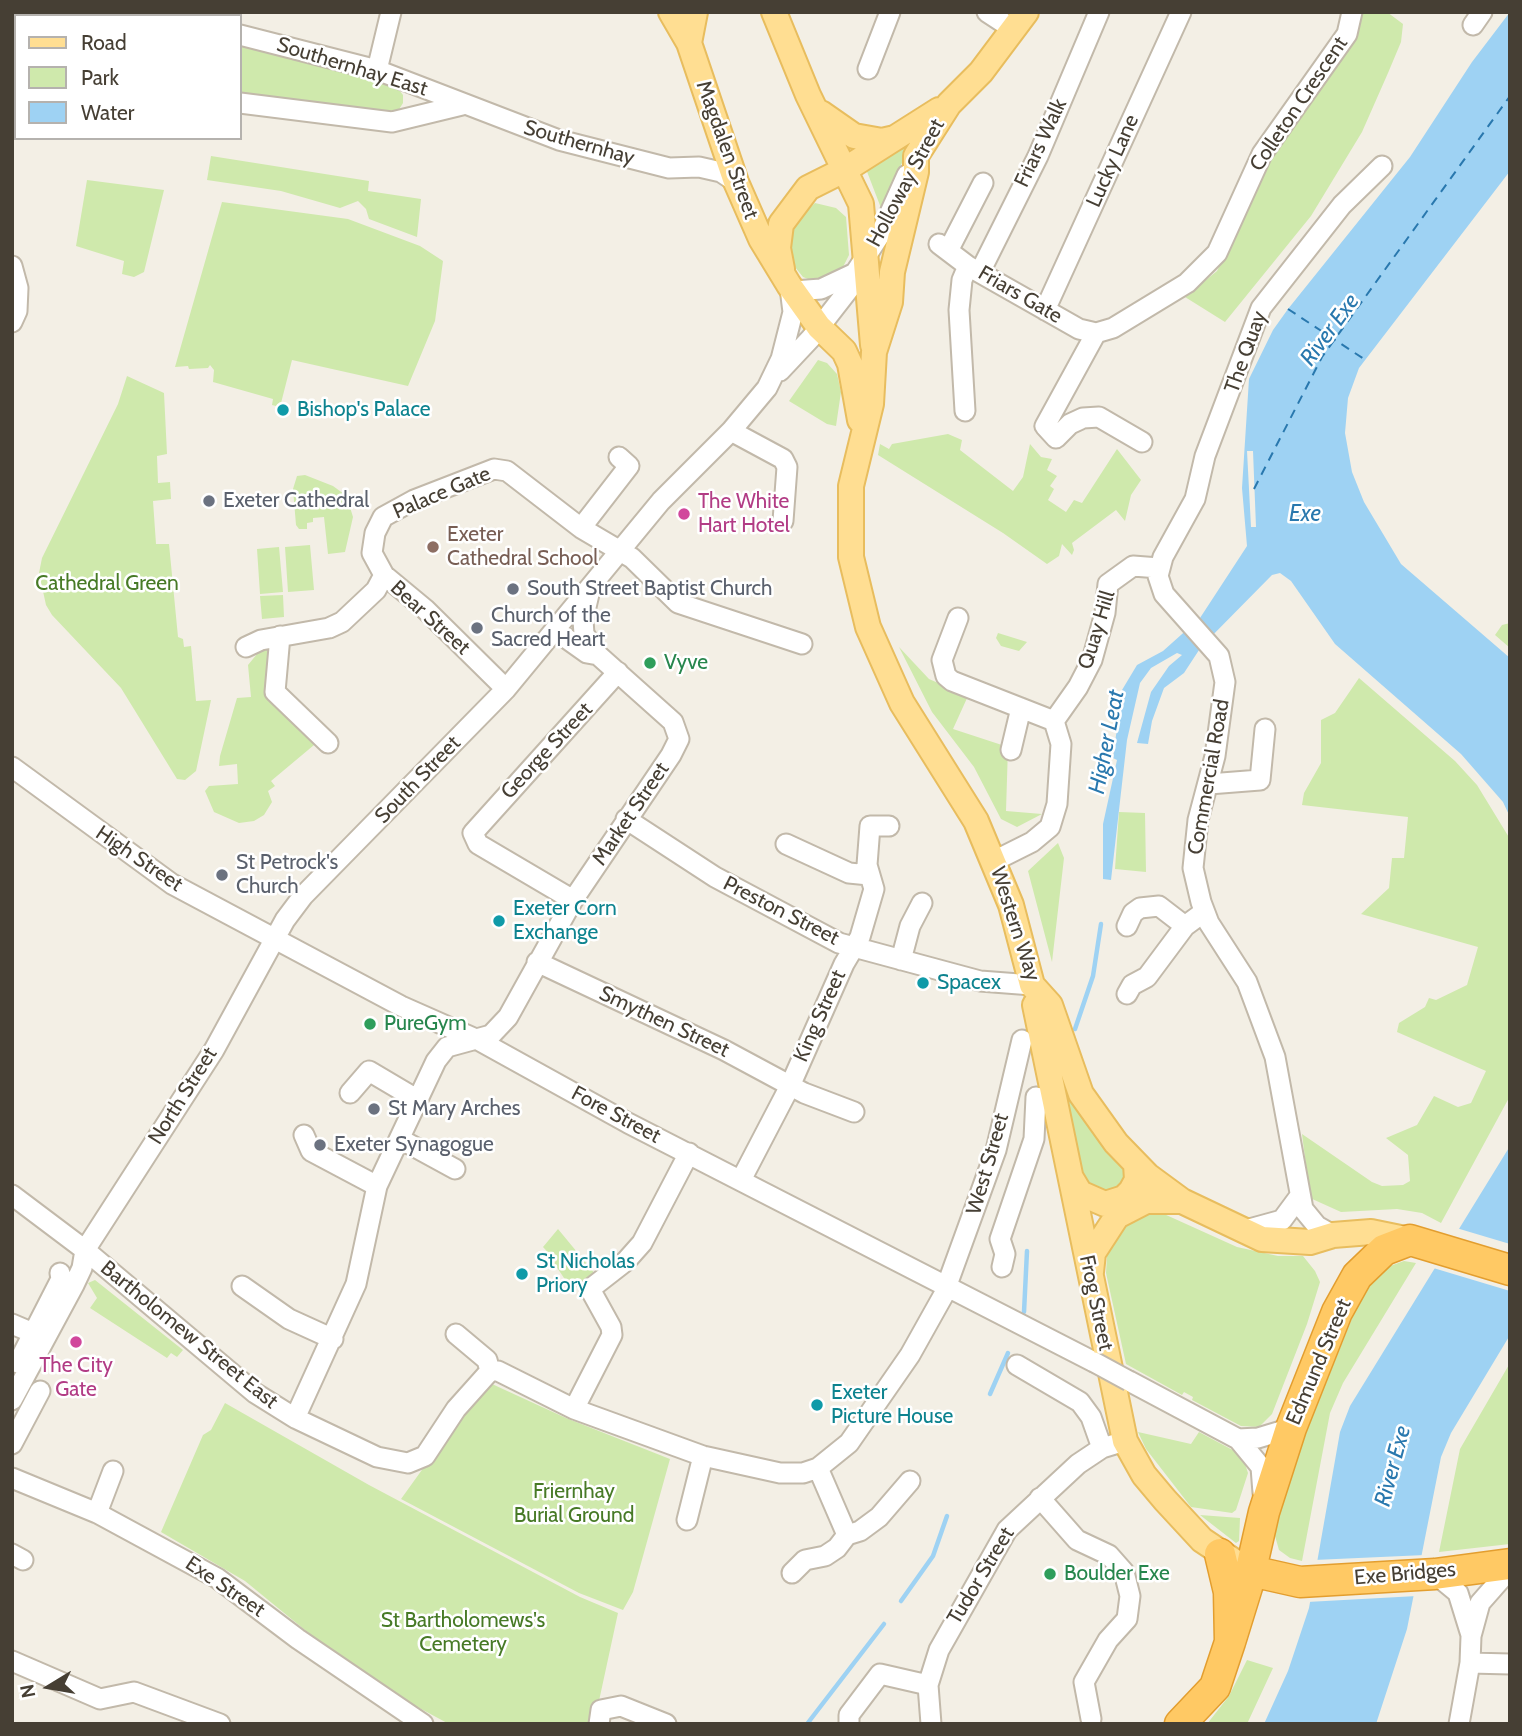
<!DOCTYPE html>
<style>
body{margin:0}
#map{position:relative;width:1522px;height:1736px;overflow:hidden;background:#f3efe5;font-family:Cabin,sans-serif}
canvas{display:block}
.frame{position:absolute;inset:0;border:14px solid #463f34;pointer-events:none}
.legend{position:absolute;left:14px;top:14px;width:228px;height:126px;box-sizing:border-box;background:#fff;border:2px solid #b5b2ae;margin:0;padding:9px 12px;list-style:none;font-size:21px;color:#463f34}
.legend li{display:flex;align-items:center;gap:14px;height:35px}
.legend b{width:35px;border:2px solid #b5b2ae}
.north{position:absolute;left:14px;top:1652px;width:70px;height:70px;-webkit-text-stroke:5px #fff;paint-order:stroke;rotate:259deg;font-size:19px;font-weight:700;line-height:28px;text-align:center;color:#463f34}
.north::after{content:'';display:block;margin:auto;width:24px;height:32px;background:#463f34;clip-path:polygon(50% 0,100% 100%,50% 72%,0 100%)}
</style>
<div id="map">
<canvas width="1522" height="1736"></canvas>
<div class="frame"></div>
<ul class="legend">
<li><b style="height:9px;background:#ffde92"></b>Road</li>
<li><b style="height:19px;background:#cfe9ac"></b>Park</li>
<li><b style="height:19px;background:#9ed2f3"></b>Water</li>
</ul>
<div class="north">N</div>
</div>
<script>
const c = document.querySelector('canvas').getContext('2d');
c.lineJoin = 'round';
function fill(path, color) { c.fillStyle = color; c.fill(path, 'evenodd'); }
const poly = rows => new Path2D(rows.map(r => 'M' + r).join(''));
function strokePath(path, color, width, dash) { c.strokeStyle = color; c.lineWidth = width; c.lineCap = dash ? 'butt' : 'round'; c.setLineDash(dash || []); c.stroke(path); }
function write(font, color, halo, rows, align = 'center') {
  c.font = font + ' Cabin,sans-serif'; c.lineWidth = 5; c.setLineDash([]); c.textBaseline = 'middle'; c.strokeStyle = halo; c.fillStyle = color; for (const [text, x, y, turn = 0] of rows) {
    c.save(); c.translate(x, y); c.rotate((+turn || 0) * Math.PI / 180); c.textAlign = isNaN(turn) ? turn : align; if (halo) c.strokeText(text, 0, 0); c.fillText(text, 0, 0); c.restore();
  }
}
fill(poly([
 [12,12,78,12,98,16,16,16,16,76,12,76],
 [1360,12,1387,12,1403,24,1401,42,1388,73,1362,132,1311,216,1225,322,1185,297,1217,271,1273,150],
 [240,43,396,86,403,95,403,103,398,111,383,115,240,95],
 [915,140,893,179,881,208,866,169],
 [211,156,369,181,368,191,421,199,417,237,369,219,366,209,358,201,340,208,281,191,207,180],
 [87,180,164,190,144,272,134,277,122,274,124,261,76,246],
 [222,202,348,219,420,246,443,261,435,321,408,386,292,360,280,407,272,405,273,399,213,382,214,370,210,365,208,368,189,369,188,366,175,367],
 [815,203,836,208,846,217,849,255,843,267,829,280,816,282,803,277,791,262,790,236,797,219],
 [818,360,827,363,837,374,841,392,836,426,827,424,789,401],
 [127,376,164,393,167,454,157,456,158,483,170,482,171,499,153,501,156,544,169,544,178,637,183,639,184,647,191,646,196,701,211,700,196,771,185,780,177,779,121,688,52,615,46,605,39,573,42,558,118,404],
 [948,434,962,440,960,450,1013,491,1023,477,1030,444,1041,457,1052,459,1047,470,1057,476,1050,486,1054,489,1048,500,1066,512,1074,500,1082,503,1117,449,1141,480,1131,495,1125,521,1116,510,1072,543,1074,550,1072,555,1062,544,1059,556,1047,564,1003,533,878,455,880,444,889,449,892,444],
 [305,475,333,486,344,494,349,504,353,517,345,552,328,554,324,517,313,518,313,522,307,523,307,529,299,529,296,525,293,489,297,476],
 [310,545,314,590,288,592,285,547],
 [279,547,283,592,260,594,257,549],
 [283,595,284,617,262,619,260,596],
 [1510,623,1510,648,1495,635,1502,625],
 [998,633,1027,642,1019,651,1001,646,996,638],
 [899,647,929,679,968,696,953,729,1008,747,1006,811,1042,814,1017,827,1001,819,974,767,932,712],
 [262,648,272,648,271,694,320,740,271,781,275,786,268,791,272,802,264,815,254,821,239,823,214,812,205,791,209,786,238,784,237,764,219,766,220,756,237,698,251,697,248,665],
 [1359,678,1455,761,1477,785,1510,839,1510,1096,1441,1223,1422,1213,1397,1209,1341,1212,1310,1198,1302,1134,1372,1182,1382,1186,1403,1185,1410,1181,1408,1155,1386,1138,1417,1125,1434,1096,1458,1107,1471,1103,1486,1071,1397,1032,1399,1023,1425,1007,1429,998,1436,1000,1467,985,1478,947,1361,914,1389,888,1392,858,1404,858,1408,817,1302,805,1304,793,1321,763,1321,720,1335,713],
 [1119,812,1145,813,1146,872,1115,869],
 [1058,843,1064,858,1052,962,1028,871],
 [1059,1071,1127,1168,1123,1186,1109,1194,1082,1181],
 [1154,1212,1164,1214,1237,1247,1278,1256,1303,1256,1315,1271,1320,1282,1307,1324,1272,1414,1259,1427,1241,1426,1192,1400,1193,1397,1184,1392,1182,1395,1126,1364,1106,1273,1107,1256,1111,1240,1124,1224,1137,1216],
 [558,1229,596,1275,572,1290,554,1263,556,1261,543,1247],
 [1404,1261,1416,1263,1343,1383,1330,1413,1302,1561,1290,1558,1279,1550,1275,1536,1279,1510,1304,1437,1366,1284,1379,1270],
 [95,1280,183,1350,177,1357,171,1353,167,1358,90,1308,97,1298,88,1283],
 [1510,1363,1510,1544,1439,1552,1460,1449],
 [492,1384,566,1418,670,1459,633,1592,623,1610,579,1593,401,1499,483,1385],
 [225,1403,369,1485,580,1597,618,1613,594,1724,449,1724,397,1696,333,1653,245,1581,161,1532,203,1435,211,1430],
 [1138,1432,1191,1444,1199,1432,1242,1455,1248,1473,1236,1510,1232,1513,1191,1507,1146,1449],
 [1200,1515,1240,1518,1239,1541,1236,1543],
 [1247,1660,1273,1668,1247,1724,1207,1724,1229,1696]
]), '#cfe9ac');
fill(poly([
 [1510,12,1510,171,1359,368,1348,398,1345,433,1352,472,1364,502,1401,564,1510,658,1510,817,1503,802,1461,754,1335,644,1291,581,1280,573,1272,575,1201,647,1184,673,1164,688,1152,721,1148,744,1137,743,1151,692,1169,666,1182,655,1177,653,1151,668,1140,683,1127,740,1111,880,1103,879,1103,824,1117,760,1113,758,1122,690,1137,665,1163,651,1200,618,1247,546,1242,488,1249,379,1273,330,1288,309,1410,157,1472,62],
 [1510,1146,1510,1335,1451,1433,1441,1457,1407,1629,1376,1724,1264,1724,1288,1671,1309,1608,1340,1432,1350,1406]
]), '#9ed2f3');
fill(poly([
 [1247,451,1253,451,1256,527,1251,527],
 [1453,1227,1510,1244,1510,1291,1430,1267],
 [1425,1555,1417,1596,1307,1602,1314,1560]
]), '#f3efe5');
strokePath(poly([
 [1075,1029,1093,976,1101,924],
 [1024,1312,1027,1251],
 [990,1394,1008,1353],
 [901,1601,933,1556,947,1516],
 [807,1724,884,1624]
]), '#9ed2f3', 4.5);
strokePath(poly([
 [1288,309,1364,359],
 [1254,489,1322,357,1510,96]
]), '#2978ae', 2, [9, 7]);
const minor = poly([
 [141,12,155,16],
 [987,12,1013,29],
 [1473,25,1482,12],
 [240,35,377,70,559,140,669,168,699,167,721,172,736,182],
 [868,69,890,12],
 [377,70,391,12],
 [12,84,16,84],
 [240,103,392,122,462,105],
 [939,244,968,266,1079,329,1096,333,1113,328,1187,283,1217,253,1262,154,1347,34,1352,12],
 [949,249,983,183],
 [12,266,18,288,17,311,12,322],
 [980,272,1038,156,1099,12],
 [794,291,821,289,855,273],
 [1045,310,1181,12],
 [1096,333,1045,426,1056,438,1070,424,1083,418,1099,417,1142,442],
 [780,371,811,338,853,284,855,273,880,235,907,175],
 [965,411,959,310,962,280,968,266],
 [731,431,783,459,787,467,783,521],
 [581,528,629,466,619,457],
 [958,618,942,660,946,676,952,681,1054,721,1061,744,1057,804,1050,827,1032,842,994,861],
 [556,631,587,653,598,655],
 [280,636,275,692,328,743],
 [246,647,261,640,329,628,342,622,376,590,384,575],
 [506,689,425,609,384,575,372,553,375,533,383,517,414,500,494,469,507,471,581,528,632,558,678,603,802,644],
 [1054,721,1078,687,1092,660,1105,613,1108,584,1133,566,1159,568],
 [1011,750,1021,708],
 [12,767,172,884,401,1006,478,1040,628,1123,1094,1362],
 [1209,784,1260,780,1265,729],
 [626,819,715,877,839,943,980,981,1032,985],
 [786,844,849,873,869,875],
 [573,900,478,844,473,833,618,672],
 [1127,926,1133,913,1140,908,1159,906,1185,926,1204,912],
 [901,960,910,926,922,903],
 [537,962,724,1050,804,1093,854,1112],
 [1127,994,1132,985,1147,977,1185,926],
 [350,1093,369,1071,418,1100],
 [304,1135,311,1151,377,1186],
 [400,1139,455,1169],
 [741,1180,790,1086,844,964,860,937,874,889,867,865,870,826,889,826],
 [12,1195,85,1250,255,1393,295,1418,377,1457,408,1463,425,1456,456,1409,490,1371,498,1371,574,1409,703,1456,780,1473,803,1473,818,1468,849,1443,910,1355,943,1296,996,1150,1022,1040],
 [1242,1231,1282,1220,1299,1197],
 [1333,1235,1317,1226,1303,1209,1275,1057,1247,982,1209,923,1201,902,1193,868,1198,820,1215,756,1225,682,1219,656,1164,594,1158,576,1163,557,1195,499,1205,456,1261,308,1342,205,1382,166],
 [1002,1267,1005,1254,1000,1239,1034,1139,1036,1097],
 [242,1286,289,1319,333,1339],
 [12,1324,33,1333],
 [456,1334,487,1360,490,1371],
 [18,1363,61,1279,60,1273],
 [1017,1365,1080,1402,1091,1417,1102,1448],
 [1129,1381,1238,1439,1261,1467,1263,1493],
 [12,1400,74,1285,82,1268,85,1250,214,1050,285,920,303,896,506,689,661,501,731,431,767,388,781,359,793,312,790,288],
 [574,1409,612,1335,611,1327,590,1289,626,1261,642,1243,689,1153],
 [295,1418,356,1284,377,1186,436,1061,447,1047,491,1035,508,1017,573,900,671,755,679,739,673,722,598,655,584,634,583,620,589,594],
 [1238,1439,1258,1438,1291,1428],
 [12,1444,40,1391],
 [12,1478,97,1513,217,1578,298,1639,423,1724],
 [1040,1498,1077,1540,1109,1555,1124,1572,1130,1596,1127,1619,1108,1640,1084,1682,1091,1719],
 [97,1513,113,1471],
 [687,1520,703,1456],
 [847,1535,860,1531,879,1517,910,1481],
 [12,1554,23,1560],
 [792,1573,805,1560,825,1556,837,1548,847,1535,818,1468],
 [1435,1574,1458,1593,1471,1635],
 [12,1661,100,1699,134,1692,220,1724],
 [1470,1663,1510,1664],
 [599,1724,601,1710,621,1706,666,1724],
 [849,1724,849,1715,880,1674,928,1685],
 [931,1724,928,1685,939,1650,1007,1530,1078,1464,1102,1448,1125,1441],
 [1459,1724,1470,1663,1471,1636,1480,1603,1502,1578,1510,1565]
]);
const major = poly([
 [671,12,689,43,736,182,761,239,789,285,819,327,844,351,850,364,860,420],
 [774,12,808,95,861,204,873,345],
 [1026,12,981,72,949,104,916,156,916,172,892,272,890,302,874,352,871,404,851,486,851,557,868,627,902,703,976,821,1011,905,1032,985,1050,1005,1081,1094,1116,1143,1148,1176,1182,1201,1262,1239,1310,1242,1333,1235,1371,1232,1410,1240],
 [689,43,695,12],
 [821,113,854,136,882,141,895,138],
 [782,269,778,248,781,224,808,188,846,169,939,110],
 [1035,1005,1125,1441,1144,1475,1165,1500,1202,1540,1235,1562],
 [1071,1178,1080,1193,1105,1204,1124,1198,1131,1191,1137,1180,1136,1164],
 [1091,1272,1093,1253,1117,1216,1146,1201,1182,1201]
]);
const highway = poly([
 [1251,1571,1300,1582,1435,1574,1510,1564],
 [1230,1642,1247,1587,1264,1512,1291,1428,1337,1312,1357,1276,1384,1250,1410,1240,1510,1270],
 [1180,1724,1215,1687,1230,1642,1229,1592,1220,1554]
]);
strokePath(minor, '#c2b9aa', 23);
strokePath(major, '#e8bd5e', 28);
strokePath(highway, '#e39e2f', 33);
strokePath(minor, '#fff', 19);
strokePath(major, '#ffde92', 24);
strokePath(highway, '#ffc964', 30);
const minorBridge = poly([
 [1094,1362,1129,1381]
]);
strokePath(minorBridge, '#c2b9aa', 23, []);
strokePath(minorBridge, '#fff', 19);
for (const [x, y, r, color] of [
 [283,410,7,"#0f9aa8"],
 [209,501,7,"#6b7280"],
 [684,514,7,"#d1479c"],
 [433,547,7,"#8d6e63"],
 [513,589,7,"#6b7280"],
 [477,628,7,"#6b7280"],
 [650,663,7,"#2e9e5b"],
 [222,875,7,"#6b7280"],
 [499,921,7,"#0f9aa8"],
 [923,983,7,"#0f9aa8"],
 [370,1024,7,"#2e9e5b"],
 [374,1109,7,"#6b7280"],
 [320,1145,7,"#6b7280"],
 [522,1274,7,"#0f9aa8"],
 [76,1342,7,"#d1479c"],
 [817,1405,7,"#0f9aa8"],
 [1050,1574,7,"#2e9e5b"]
]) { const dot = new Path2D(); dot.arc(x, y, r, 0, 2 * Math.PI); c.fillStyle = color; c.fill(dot); strokePath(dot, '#fff', 2.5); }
write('21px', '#463f34', '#fff', [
 ["Southernhay East",352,67,17],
 ["Colleton Crescent",1299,104,-56],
 ["Southernhay",579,143,16],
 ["Friars Walk",1041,143,-65],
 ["Magdalen Street",727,150,70],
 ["Lucky Lane",1113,161,-66],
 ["Holloway Street",906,183,-62],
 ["Friars Gate",1020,295,30],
 ["The Quay",1246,352,-70],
 ["Palace Gate",442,493,-23],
 ["Bear Street",430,618,42],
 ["Quay Hill",1097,630,-73],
 ["George Street",547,751,-47],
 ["Commercial Road",1209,777,-80],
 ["South Street",418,780,-46],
 ["Market Street",631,814,-56],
 ["High Street",139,859,34],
 ["Preston Street",781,911,27],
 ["Western Way",1015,924,72],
 ["King Street",820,1016,-66],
 ["Smythen Street",664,1022,25],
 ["North Street",183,1096,-58],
 ["Fore Street",616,1115,28],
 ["West Street",988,1164,-74],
 ["Frog Street",1096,1303,78],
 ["Bartholomew Street East",189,1335,39],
 ["Edmund Street",1319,1362,-67],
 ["Exe Bridges",1405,1574,-5],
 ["Tudor Street",981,1576,-59],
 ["Exe Street",225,1587,34]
]);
write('21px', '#0d838f', '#fff', [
 ["Bishop's Palace",297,410],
 ["Exeter Corn",513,909],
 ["Exchange",513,933],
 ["Spacex",937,983],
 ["St Nicholas",536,1262],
 ["Priory",536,1286],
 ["Exeter",831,1393],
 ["Picture House",831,1417]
], 'left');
write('21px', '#5b616d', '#fff', [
 ["Exeter Cathedral",223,501],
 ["South Street Baptist Church",527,589],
 ["Church of the",491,616],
 ["Sacred Heart",491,640],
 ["St Petrock's",236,863],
 ["Church",236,887],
 ["St Mary Arches",388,1109],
 ["Exeter Synagogue",334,1145]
], 'left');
write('21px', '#b23c85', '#fff', [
 ["The White",698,502],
 ["Hart Hotel",698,526],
 ["The City",76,1366,"center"],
 ["Gate",76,1390,"center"]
], 'left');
write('21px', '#785e54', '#fff', [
 ["Exeter",447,535],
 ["Cathedral School",447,559]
], 'left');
write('21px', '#477a26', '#fff', [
 ["Cathedral Green",107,584],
 ["Friernhay",574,1492],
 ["Burial Ground",574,1516],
 ["St Bartholomews's",463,1621],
 ["Cemetery",463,1645]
]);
write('21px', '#27864d', '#fff', [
 ["Vyve",664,663],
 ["PureGym",384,1024],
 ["Boulder Exe",1064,1574]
], 'left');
write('italic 23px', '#2978ae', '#fff', [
 ["River Exe",1330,330,-54],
 ["Exe",1305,514],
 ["Higher Leat",1107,742,-79],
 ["River Exe",1393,1466,-75]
]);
</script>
